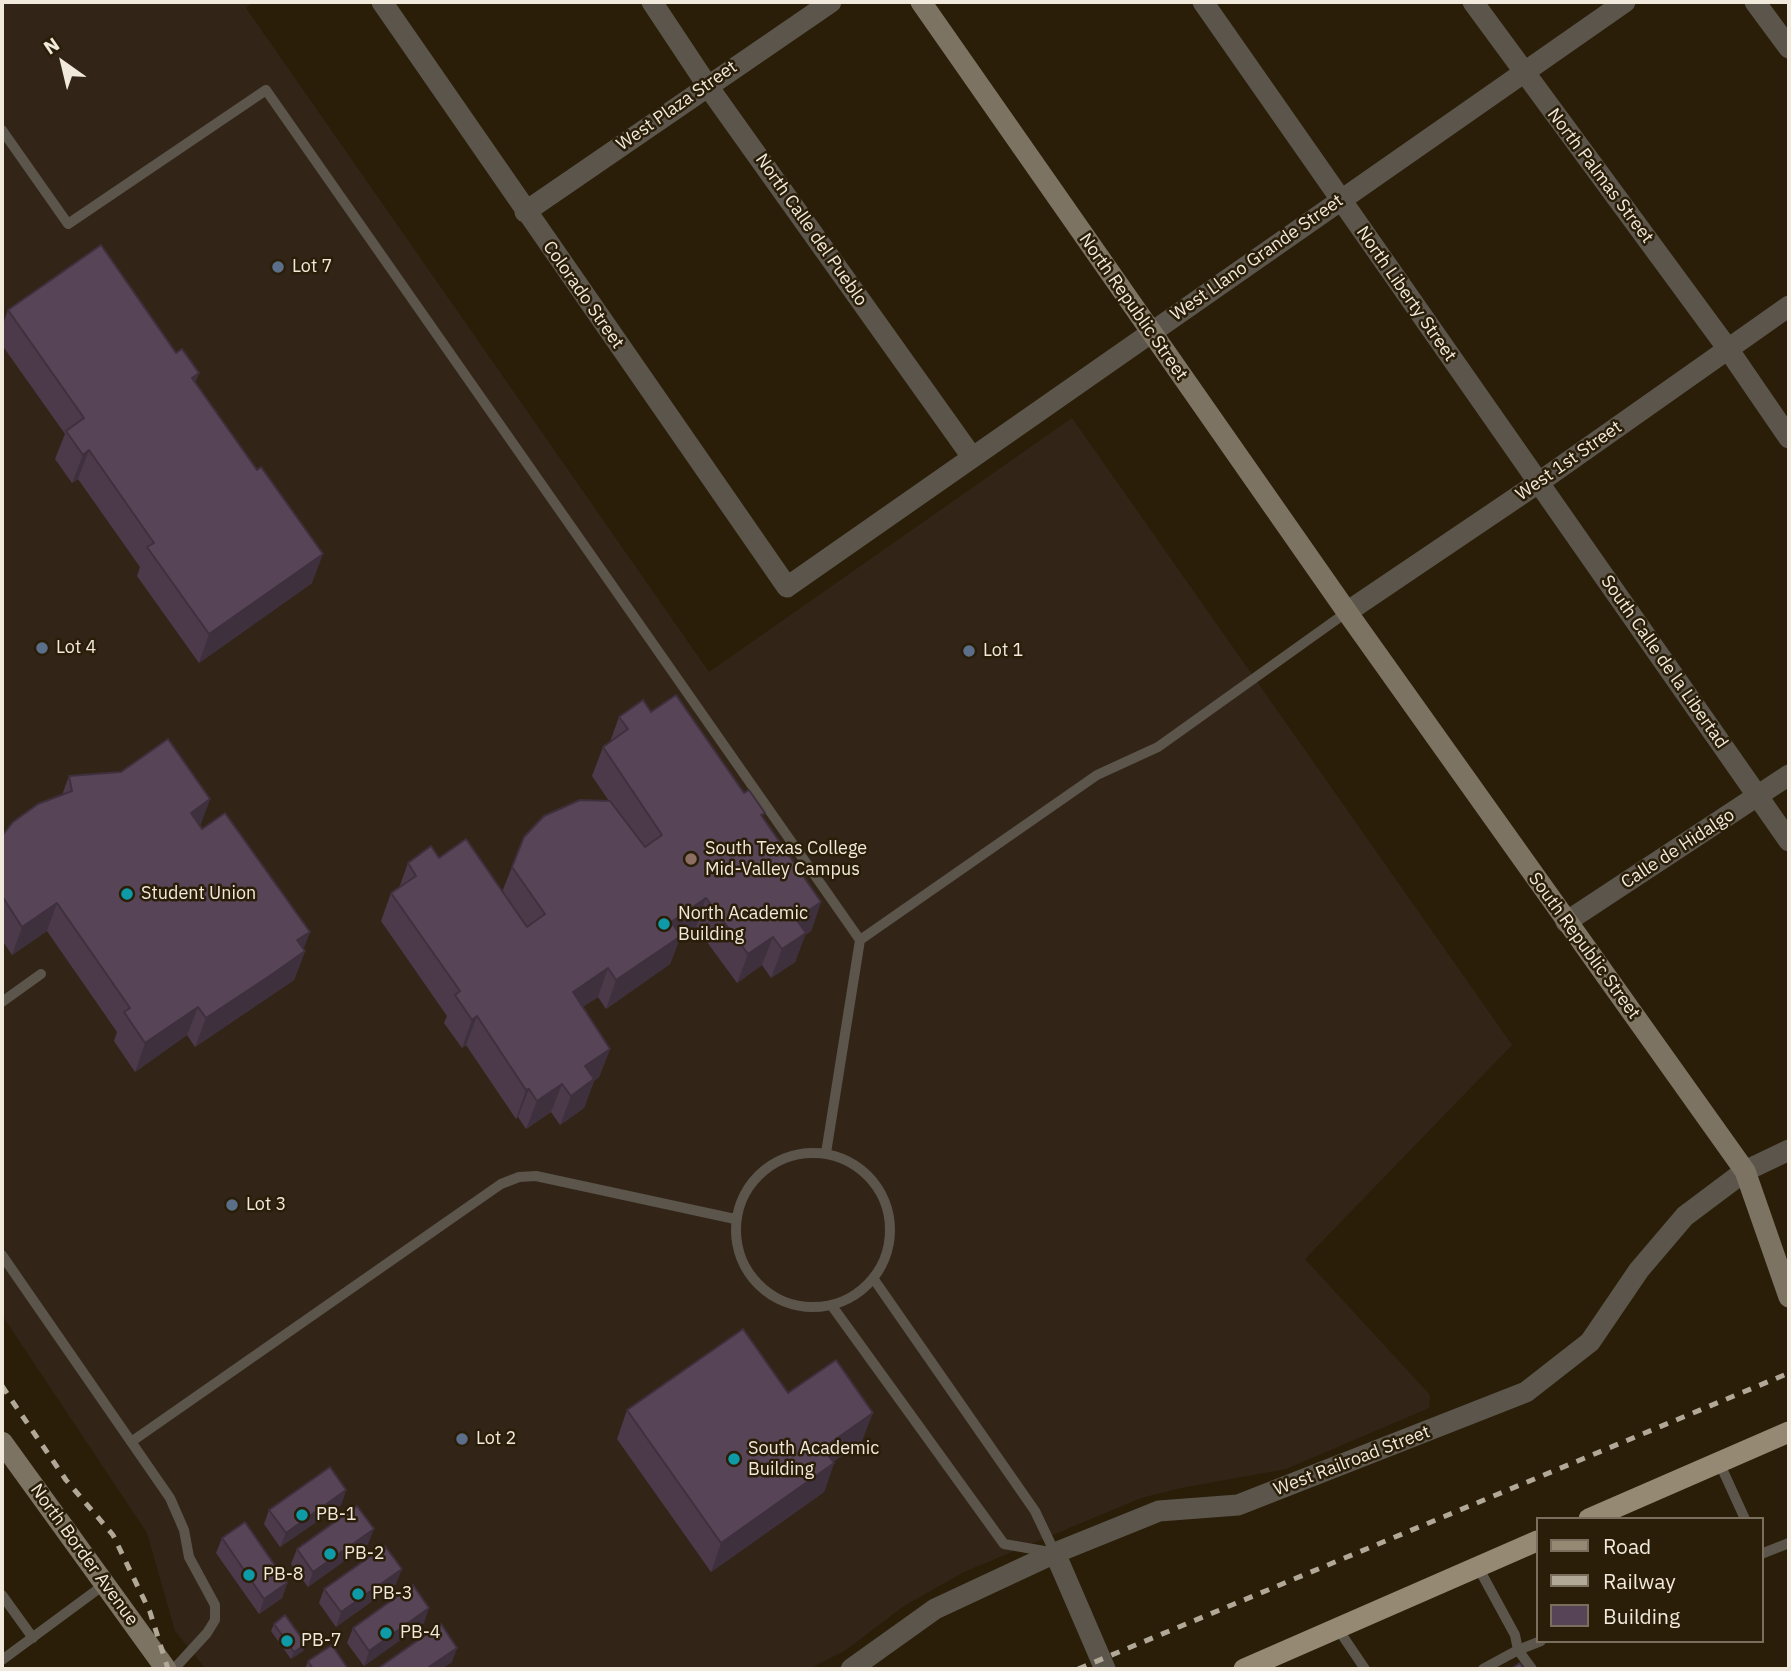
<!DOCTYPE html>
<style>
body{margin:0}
#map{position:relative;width:1791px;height:1671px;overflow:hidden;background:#2a1e08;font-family:"IBM Plex Sans",sans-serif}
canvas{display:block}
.frame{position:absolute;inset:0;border:4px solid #f1e9db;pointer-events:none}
.legend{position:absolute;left:1536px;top:1517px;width:228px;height:126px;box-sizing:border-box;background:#2a1e08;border:2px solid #7a6f5c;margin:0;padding:9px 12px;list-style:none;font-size:21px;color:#f1e9db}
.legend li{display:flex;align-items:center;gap:14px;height:35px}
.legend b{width:35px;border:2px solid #7a6f5c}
.north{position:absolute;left:28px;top:28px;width:70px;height:70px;-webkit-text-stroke:5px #2a1e08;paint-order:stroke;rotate:326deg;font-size:19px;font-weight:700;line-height:28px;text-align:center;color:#f1e9db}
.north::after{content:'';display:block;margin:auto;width:24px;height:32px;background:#f1e9db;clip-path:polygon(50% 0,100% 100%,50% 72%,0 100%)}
</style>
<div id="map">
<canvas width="1791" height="1671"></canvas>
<div class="frame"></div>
<ul class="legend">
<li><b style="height:9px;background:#968974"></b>Road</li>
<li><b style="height:9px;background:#b1a897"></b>Railway</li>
<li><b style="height:19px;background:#584457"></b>Building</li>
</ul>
<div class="north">N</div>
</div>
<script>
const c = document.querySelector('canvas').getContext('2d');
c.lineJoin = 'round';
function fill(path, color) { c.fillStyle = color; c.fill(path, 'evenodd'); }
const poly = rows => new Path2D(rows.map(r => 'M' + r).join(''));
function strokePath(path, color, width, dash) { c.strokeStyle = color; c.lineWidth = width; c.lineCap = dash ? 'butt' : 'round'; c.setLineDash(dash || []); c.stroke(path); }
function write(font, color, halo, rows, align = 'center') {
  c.font = font + ' "IBM Plex Sans",sans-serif'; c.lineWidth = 5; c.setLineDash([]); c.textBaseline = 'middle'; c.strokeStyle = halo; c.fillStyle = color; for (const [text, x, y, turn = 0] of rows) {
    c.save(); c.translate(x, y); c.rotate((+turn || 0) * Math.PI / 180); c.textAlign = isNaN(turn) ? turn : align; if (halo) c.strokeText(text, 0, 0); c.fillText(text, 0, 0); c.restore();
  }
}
fill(poly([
 [2,2,253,2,246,8,709,672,1072,418,1512,1045,1305,1259,1430,1395,1429,1408,1286,1469,1181,1488,1141,1498,964,1572,904,1606,846,1650,809,1669,206,1669,175,1631,147,1533,2,1315]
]), '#322518');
strokePath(poly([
 [2,130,68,224,266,90,860,940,826,1153],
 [860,940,1097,775,1158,747,1347,612],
 [2,1002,41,974],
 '736 1230a77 77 0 1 1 154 0a77 77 0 1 1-154 0Z',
 [2,1255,170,1498,184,1530,189,1557,215,1605,215,1620,207,1633,174,1669],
 [873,1278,1035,1511,1055,1553],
 [832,1306,1004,1544,1050,1552],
 [131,1442,501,1184,519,1177,536,1176,735,1219],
 [1719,1462,1745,1519],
 [1761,1554,1789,1543],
 [1478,1567,1515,1635,1518,1650,1483,1669],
 [2,1595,33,1638],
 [1338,1629,1365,1669],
 [2,1660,105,1584],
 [1532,1669,1518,1650,1541,1641]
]), '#5b554b', 10);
strokePath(poly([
 [382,2,787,587,1625,2],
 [652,2,707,85,972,457],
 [1203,2,1789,841],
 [1473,2,1728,349,1789,438],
 [1755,2,1789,48],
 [525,212,831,2],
 [1347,612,1538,483,1789,306],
 [1566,922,1789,775],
 [1055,1553,1105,1669],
 [851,1669,935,1609,1055,1553,1159,1511,1238,1505,1526,1392,1590,1342,1639,1270,1685,1216,1745,1171,1789,1150]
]), '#5b554b', 21);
strokePath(poly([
 [921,2,1347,612,1745,1171,1789,1297],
 [2,1442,166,1669]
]), '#7c7362', 21);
strokePath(poly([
 [1589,1519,1789,1432],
 [1244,1669,1537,1541]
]), '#968974', 21);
strokePath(poly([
 [2,1386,66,1480,113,1535,150,1612,168,1669],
 [1078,1669,1789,1373]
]), '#b1a897', 5, [9, 9]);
fill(poly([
 [8,310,176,353,199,373,195,383,312,583,199,663,137,576,140,567,78,479,72,483,55,459,65,434,2,345,2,327],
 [651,712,744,793,763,818,821,902,811,931,805,935,795,962,771,978,762,965,737,983,696,927,680,938,670,964,606,1009,598,997,582,1007,610,1049,599,1077,594,1081,584,1108,560,1125,551,1112,526,1129,518,1117,516,1119,466,1045,462,1048,444,1023,447,1016,381,921,391,893,399,888,408,863,439,858,502,892,512,867,609,801,592,776,603,747,610,742,619,717],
 [69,776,210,799,200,826,202,829,310,932,303,949,305,951,294,980,195,1047,187,1035,135,1072,114,1041,117,1032,47,931,12,955,2,940,2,836,62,795],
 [627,1410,862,1441,833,1462,834,1463,824,1492,711,1572,617,1439],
 [346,1490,341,1505,280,1547,264,1524,269,1510],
 [222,1538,287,1583,282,1598,259,1614,216,1553],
 [368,1544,308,1587,291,1564,297,1549],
 [396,1584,336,1627,319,1603,324,1589],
 [424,1623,364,1666,347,1643,353,1628],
 [274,1624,306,1644,303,1651,291,1659,271,1631],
 [308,1661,348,1669,305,1669]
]), '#4c3a4b');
fill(poly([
 [199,373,188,402,192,378],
 [89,450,78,479,72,483,83,455],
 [323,554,312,583,199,663,209,634],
 [210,799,199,828,191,813],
 [706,898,696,927,680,938,670,964,606,1009,616,980,671,922],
 [821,902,811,931,805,935,795,962,771,978,782,949,796,919],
 [57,903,47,931,12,955,22,927],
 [310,932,302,953,305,951,294,980,195,1047,206,1018,297,940],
 [773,937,762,965,737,983,748,954],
 [608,968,598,997,562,1021,573,992],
 [198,1007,187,1035,135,1072,145,1043],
 [477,1016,466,1045,462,1048,472,1020],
 [610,1049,599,1077,594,1081,584,1108,560,1125,571,1096,585,1066],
 [562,1084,551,1112,526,1129,537,1101],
 [529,1089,518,1117,516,1119,526,1090],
 [873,1413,862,1441,813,1476,823,1448],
 [834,1463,824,1492,711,1572,721,1543],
 [346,1490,341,1505,280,1547,286,1533],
 [374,1529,368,1544,308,1587,313,1572],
 [402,1569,396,1584,336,1627,341,1612],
 [287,1583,282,1598,259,1614,264,1599],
 [429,1608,424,1623,364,1666,369,1651],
 [306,1644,303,1651,291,1659,294,1652],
 [457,1648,452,1662,442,1669,426,1669]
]), '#3e303d');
const building = poly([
 [101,245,176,353,182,349,199,373,192,378,257,470,261,467,323,554,209,634,147,547,154,543,89,450,83,455,66,431,84,418,8,310,101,245],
 [676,695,744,793,749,790,765,813,761,815,821,902,796,919,806,933,782,949,773,937,748,954,706,898,671,922,681,936,616,980,608,968,573,992,610,1049,585,1066,594,1079,571,1096,562,1084,537,1101,529,1089,526,1090,477,1016,472,1020,455,995,460,991,391,893,416,876,408,863,431,846,439,858,466,839,527,927,545,914,512,867,524,837,544,816,580,800,610,801,645,847,662,835,603,747,628,729,619,717,643,700,651,712,676,695],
 [168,739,210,799,191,813,202,829,225,813,310,932,297,940,305,951,271,975,206,1018,198,1007,145,1043,124,1012,130,1008,57,903,22,927,2,896,2,836,13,822,38,804,72,791,69,776,121,772,168,739],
 [743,1329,788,1393,836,1360,873,1413,823,1448,834,1463,721,1543,627,1410,743,1329],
 [330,1467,346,1490,286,1533,269,1510,330,1467],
 [357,1506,374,1529,313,1572,297,1549,357,1506],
 [245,1522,287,1583,264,1599,222,1538,245,1522],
 [385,1546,402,1569,341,1612,324,1589,385,1546],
 [413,1585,429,1608,369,1651,353,1628,413,1585],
 [285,1615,306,1644,294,1652,274,1624,285,1615],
 [441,1624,457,1648,426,1669,381,1669,380,1667,441,1624],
 [332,1645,348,1669,313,1669,308,1661,332,1645],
 [1520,1663,1524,1669,1511,1669,1520,1663]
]);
fill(building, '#584457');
strokePath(building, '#3e303d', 2);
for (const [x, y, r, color] of [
 [278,267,7,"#5c6f8a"],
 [42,648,7,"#5c6f8a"],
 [969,651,7,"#5c6f8a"],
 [691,859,7,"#8d6e63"],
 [127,894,7,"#0f9aa8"],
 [664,924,7,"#0f9aa8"],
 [232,1205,7,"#5c6f8a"],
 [462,1439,7,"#5c6f8a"],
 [734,1459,7,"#0f9aa8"],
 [302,1515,7,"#0f9aa8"],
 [330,1554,7,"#0f9aa8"],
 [249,1575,7,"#0f9aa8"],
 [358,1594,7,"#0f9aa8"],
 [386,1633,7,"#0f9aa8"],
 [287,1641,7,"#0f9aa8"]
]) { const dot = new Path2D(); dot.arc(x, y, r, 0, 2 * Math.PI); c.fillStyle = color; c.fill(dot); strokePath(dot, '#2a1e08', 2.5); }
write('18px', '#f1e9db', '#2a1e08', [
 ["West Plaza Street",677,106,-35],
 ["North Palmas Street",1600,176,53],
 ["North Calle del Pueblo",811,230,55],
 ["West Llano Grande Street",1257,258,-35],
 ["North Liberty Street",1406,294,55],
 ["Colorado Street",583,295,55],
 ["North Republic Street",1133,307,55],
 ["West 1st Street",1569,461,-35],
 ["South Calle de la Libertad",1664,662,55],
 ["Calle de Hidalgo",1678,849,-33],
 ["South Republic Street",1584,946,54],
 ["West Railroad Street",1352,1461,-21],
 ["North Border Avenue",84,1555,54]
]);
write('18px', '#f1e9db', '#2a1e08', [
 ["Lot 7",292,267],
 ["Lot 4",56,648],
 ["Lot 1",983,651],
 ["South Texas College",705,849],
 ["Mid-Valley Campus",705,870],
 ["Student Union",141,894],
 ["North Academic",678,914],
 ["Building",678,935],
 ["Lot 3",246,1205],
 ["Lot 2",476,1439],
 ["South Academic",748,1449],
 ["Building",748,1470],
 ["PB-1",316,1515],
 ["PB-2",344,1554],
 ["PB-8",263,1575],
 ["PB-3",372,1594],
 ["PB-4",400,1633],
 ["PB-7",301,1641]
], 'left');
</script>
